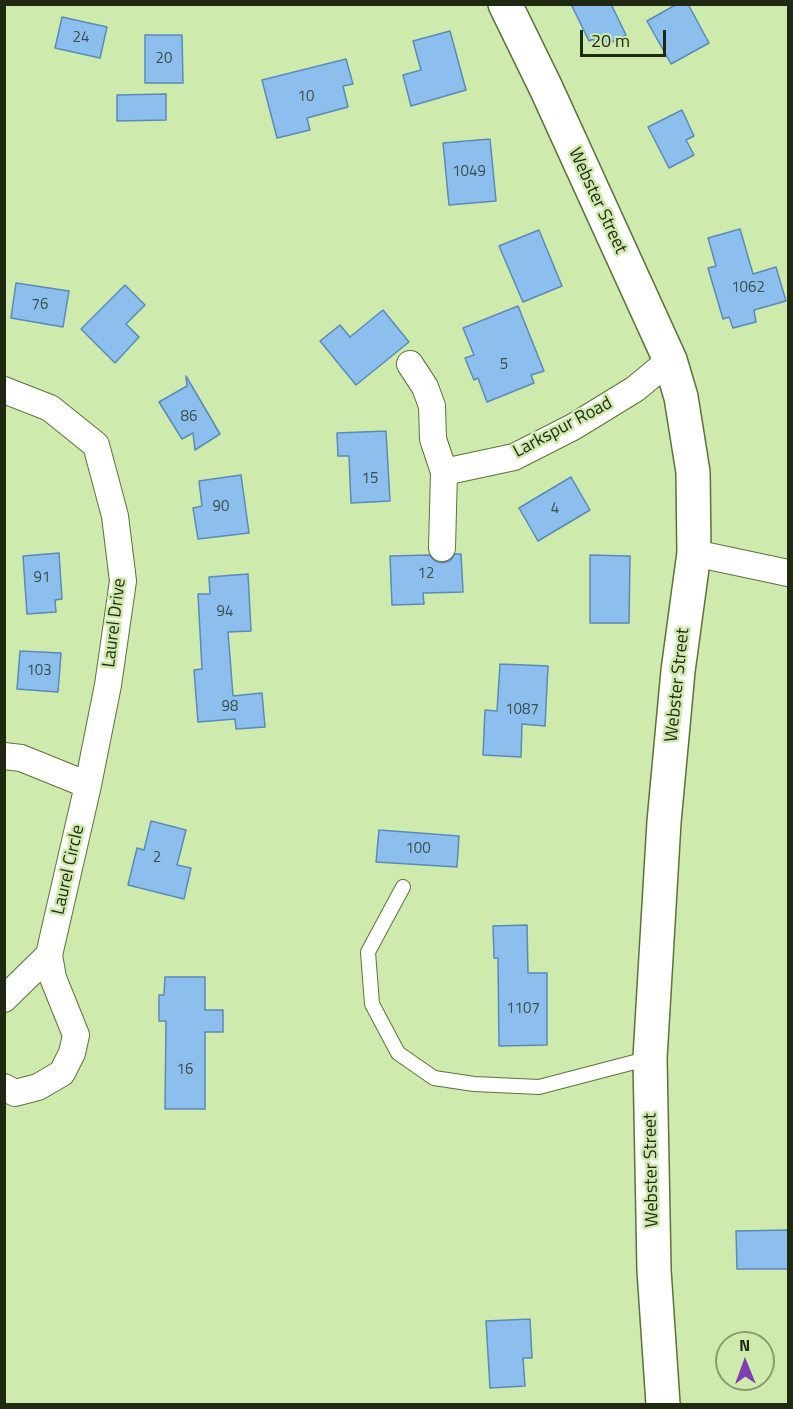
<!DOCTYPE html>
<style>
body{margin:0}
#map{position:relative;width:793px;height:1409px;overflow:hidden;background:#cfeaad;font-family:"Titillium Web",sans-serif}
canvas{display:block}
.frame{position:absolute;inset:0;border:6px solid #1f2811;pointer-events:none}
.north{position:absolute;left:715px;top:1331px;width:60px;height:60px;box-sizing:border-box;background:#cfeaad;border:2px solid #899c6f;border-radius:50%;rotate:359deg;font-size:16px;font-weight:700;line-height:24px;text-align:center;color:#1f2811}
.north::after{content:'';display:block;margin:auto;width:21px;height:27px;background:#7f3db1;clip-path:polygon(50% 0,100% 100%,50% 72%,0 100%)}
.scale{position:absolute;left:580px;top:30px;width:86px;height:27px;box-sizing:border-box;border:3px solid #1f2811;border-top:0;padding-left:8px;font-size:18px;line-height:21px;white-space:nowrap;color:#1f2811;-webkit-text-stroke:4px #cfeaad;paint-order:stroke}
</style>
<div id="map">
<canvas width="793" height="1409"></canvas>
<div class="frame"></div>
<div class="north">N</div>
<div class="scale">20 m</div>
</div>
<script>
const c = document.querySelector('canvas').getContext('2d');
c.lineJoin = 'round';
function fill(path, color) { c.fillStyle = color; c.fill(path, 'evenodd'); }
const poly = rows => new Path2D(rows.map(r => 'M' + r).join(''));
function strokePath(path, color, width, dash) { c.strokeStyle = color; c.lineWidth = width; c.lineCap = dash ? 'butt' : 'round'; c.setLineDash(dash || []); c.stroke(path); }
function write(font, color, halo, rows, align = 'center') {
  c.font = font + ' "Titillium Web",sans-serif'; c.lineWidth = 5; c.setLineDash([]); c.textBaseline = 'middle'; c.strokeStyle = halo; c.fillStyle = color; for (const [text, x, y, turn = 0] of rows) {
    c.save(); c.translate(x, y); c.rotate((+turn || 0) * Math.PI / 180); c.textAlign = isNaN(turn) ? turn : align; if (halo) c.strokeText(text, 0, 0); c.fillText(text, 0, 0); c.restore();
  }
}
const building = poly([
 [571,4,611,4,626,35,598,49,593,39,589,41,571,4],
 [677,4,688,4,709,43,671,64,647,21,677,4],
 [62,17,107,27,100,58,55,48,62,17],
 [450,31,466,90,411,106,403,75,421,70,413,41,450,31],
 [145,35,182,35,183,83,145,83,145,35],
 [346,59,353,84,343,86,348,107,307,118,310,130,277,138,262,80,346,59],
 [166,94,166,120,117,121,117,95,166,94],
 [682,110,694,136,686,140,694,155,669,168,648,127,682,110],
 [490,139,496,201,449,205,443,143,490,139],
 [740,229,753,274,776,267,786,301,754,310,756,322,733,328,729,317,723,319,708,268,716,266,708,238,740,229],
 [539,230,562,286,523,302,499,246,539,230],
 [16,283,69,291,63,327,11,318,16,283],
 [125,285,145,305,126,324,139,337,115,363,81,329,125,285],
 [518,306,544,371,531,375,534,383,487,402,478,378,474,380,465,358,474,355,463,328,518,306],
 [383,310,409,342,356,385,320,341,340,325,350,337,383,310],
 [186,376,220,434,195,450,193,433,182,439,159,402,187,386,186,376],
 [386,431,390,501,351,503,349,456,338,456,337,433,386,431],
 [241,475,249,533,198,539,193,508,202,506,199,481,241,475],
 [571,477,590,510,538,541,519,508,571,477],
 [59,553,62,599,55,600,56,612,27,614,23,556,59,553],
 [455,554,461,554,463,592,423,593,424,604,392,605,390,556,429,555,435,561,442,563,450,561,455,554],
 [590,555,630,556,629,623,590,623,590,555],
 [248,574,251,631,228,632,233,696,262,693,265,727,236,729,235,719,198,722,194,670,202,669,198,594,210,594,209,577,248,574],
 [20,651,61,653,58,692,17,689,20,651],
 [500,664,548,666,545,726,522,724,521,757,483,755,485,710,497,711,500,664],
 [151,821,186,830,177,865,191,868,184,899,128,885,137,848,144,850,151,821],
 [379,830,459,836,457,867,376,862,379,830],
 [527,925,528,973,547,973,547,1045,499,1046,498,958,494,958,493,926,527,925],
 [165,977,205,977,205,1010,223,1010,223,1032,205,1032,205,1109,165,1109,166,1021,159,1021,159,995,164,995,165,977],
 [789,1230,789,1269,737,1269,736,1231,789,1230],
 [530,1319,532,1358,523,1358,525,1386,490,1388,486,1321,530,1319]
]);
fill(building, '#8dbfee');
strokePath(building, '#5a8ab6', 1.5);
const lane = poly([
 [403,887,368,952,372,1004,398,1053,434,1078,474,1084,539,1087,650,1058]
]);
const street = poly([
 [410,364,425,387,432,406,433,439,444,472,442,548],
 [4,390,50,408,96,445,115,516,123,581,108,685,88,785,21,758,4,756],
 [444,472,514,457,573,427,635,389,670,360],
 [694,553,788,573],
 [4,999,49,955],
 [4,1087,15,1093,38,1087,62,1073,72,1053,76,1035,53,978,49,955,88,785]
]);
const secondary = poly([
 [505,4,546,88,670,360,681,397,693,472,694,553,678,671,664,822,650,1058,654,1270,663,1404]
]);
strokePath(lane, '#5c723a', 16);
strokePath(street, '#5c723a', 28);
strokePath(secondary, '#5c723a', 36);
strokePath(lane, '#fff', 14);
strokePath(street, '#fff', 26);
strokePath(secondary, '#fff', 33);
write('15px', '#3a4e48', null, [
 ["24",81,38],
 ["20",164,59],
 ["10",306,97],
 ["1049",469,172],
 ["1062",748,288],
 ["76",40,305],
 ["5",504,365],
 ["86",189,417],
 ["15",370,479],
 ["90",221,507],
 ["4",555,509],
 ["12",426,574],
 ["91",42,578],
 ["94",225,612],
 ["103",39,671],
 ["98",230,707],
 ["1087",522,710],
 ["100",418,849],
 ["2",157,858],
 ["1107",523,1009],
 ["16",185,1070]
]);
write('18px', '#1f2811', '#cfeaad', [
 ["Webster Street",597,201,65],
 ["Larkspur Road",563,428,-28],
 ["Laurel Drive",115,623,-83],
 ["Webster Street",678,685,-84],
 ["Laurel Circle",69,870,-77],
 ["Webster Street",652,1170,-91]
]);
</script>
